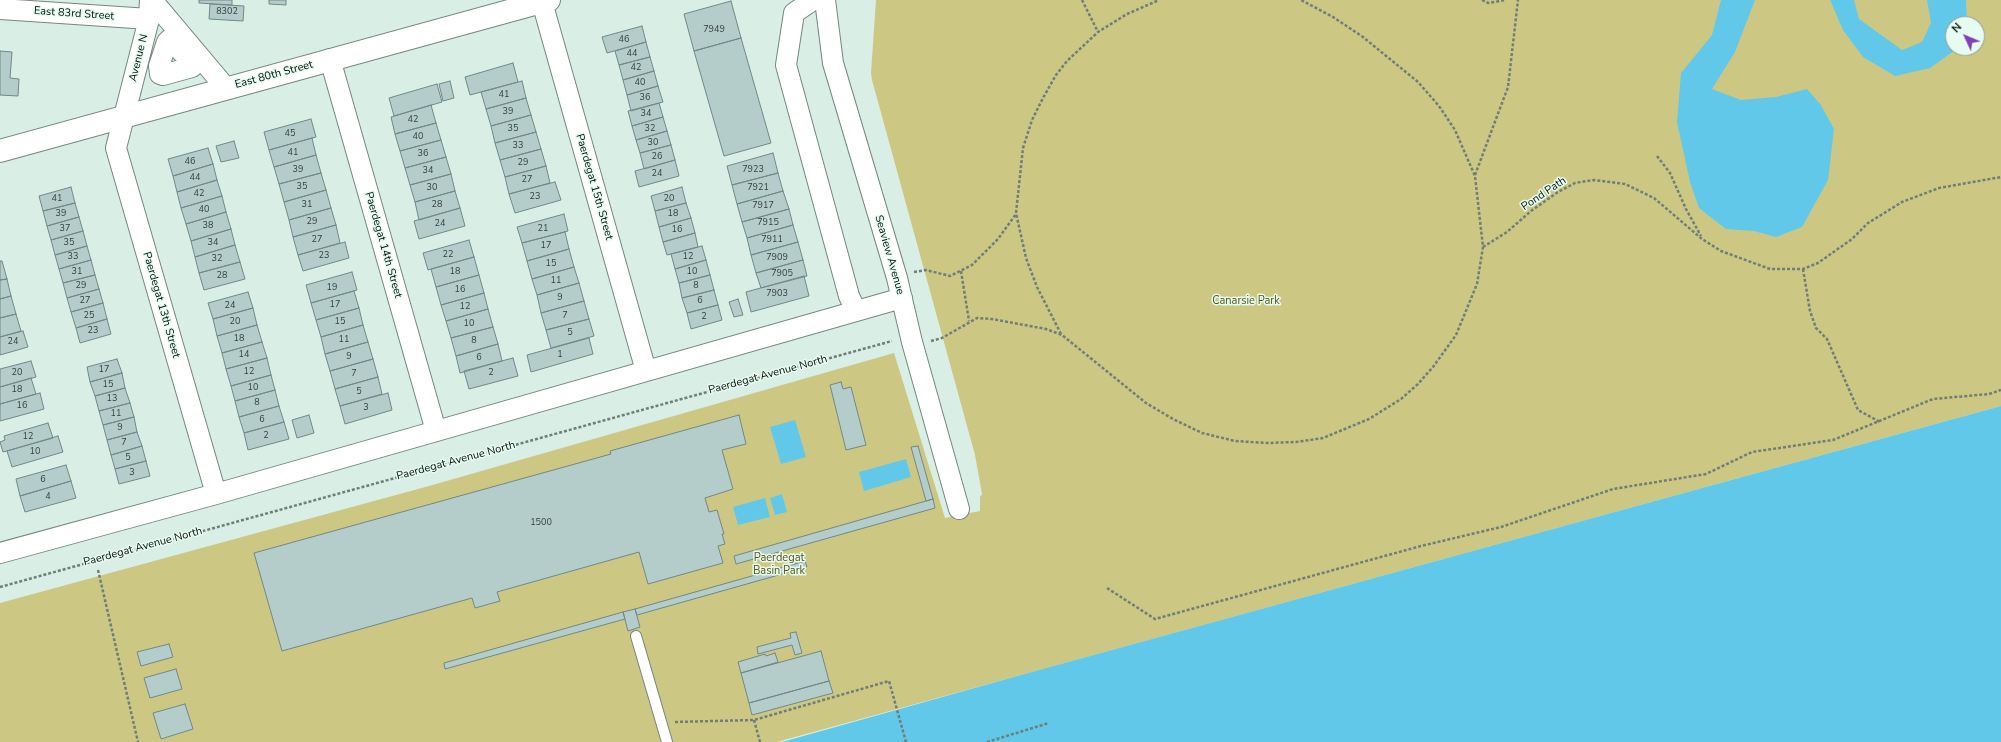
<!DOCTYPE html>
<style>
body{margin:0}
#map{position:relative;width:2001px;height:742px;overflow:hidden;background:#d9eee4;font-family:"Nunito Sans",sans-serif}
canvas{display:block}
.north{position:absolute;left:1945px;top:16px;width:40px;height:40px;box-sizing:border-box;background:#e6fcf1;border:1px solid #8d9d95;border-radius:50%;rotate:314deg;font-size:11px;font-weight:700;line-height:16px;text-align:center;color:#080f0c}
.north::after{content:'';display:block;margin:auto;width:14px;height:18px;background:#843fb2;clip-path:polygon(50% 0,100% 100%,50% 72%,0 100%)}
</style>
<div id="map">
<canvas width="2001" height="742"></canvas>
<div class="north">N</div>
</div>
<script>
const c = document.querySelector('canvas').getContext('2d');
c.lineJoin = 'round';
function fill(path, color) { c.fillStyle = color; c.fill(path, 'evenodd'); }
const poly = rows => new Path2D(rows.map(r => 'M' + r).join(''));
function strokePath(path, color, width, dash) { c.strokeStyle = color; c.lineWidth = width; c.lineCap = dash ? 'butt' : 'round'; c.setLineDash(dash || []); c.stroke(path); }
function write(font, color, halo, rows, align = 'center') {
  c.font = font + ' "Nunito Sans",sans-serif'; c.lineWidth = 3; c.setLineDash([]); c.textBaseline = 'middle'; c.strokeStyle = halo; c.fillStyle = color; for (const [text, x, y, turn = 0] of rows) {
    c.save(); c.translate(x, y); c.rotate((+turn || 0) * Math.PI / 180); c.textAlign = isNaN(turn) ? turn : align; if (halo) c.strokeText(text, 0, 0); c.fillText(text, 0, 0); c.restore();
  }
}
fill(poly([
 [876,0,2001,0,2001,406,777,742,0,742,0,603,429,486,894,353,945,518,980,511,980,497,982,494,975,455,872,80,871,73],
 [1953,24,1977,24,1977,48,1953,48]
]), '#ccc883');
fill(poly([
 [1721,0,1755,0,1735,52,1712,89,1741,100,1776,97,1807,89,1821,105,1834,129,1828,180,1802,227,1776,237,1754,231,1726,229,1699,208,1690,182,1677,122,1681,73,1712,35],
 [1830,0,1854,0,1859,19,1902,50,1922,42,1931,23,1927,0,1966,0,1967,24,1953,24,1953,48,1958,48,1930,68,1895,76,1863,57,1843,30],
 [2001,406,2001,742,782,742,1028,673],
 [795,420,806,457,781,464,770,427],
 [906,459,911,477,864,491,859,472],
 [782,494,787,512,775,515,770,498],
 [765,498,770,517,738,525,733,507]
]), '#61c8e9');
const building = poly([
 [199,0,232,0,232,5,199,3,199,0],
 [269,0,286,0,286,5,269,4,269,0],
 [731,1,741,38,694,51,684,14,731,1],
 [210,4,244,6,243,21,209,19,210,4],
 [642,26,646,42,607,53,602,37,642,26],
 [741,38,771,143,724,156,694,51,741,38],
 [646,42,650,57,619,65,615,51,646,42],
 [0,51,12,52,10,78,19,79,18,96,0,95,0,51],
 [650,57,654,71,623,80,619,65,650,57],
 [513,63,518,82,470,95,465,77,513,63],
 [654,71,658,86,627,95,623,80,654,71],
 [450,81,454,98,443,101,439,84,450,81],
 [522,81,526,98,486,109,481,92,522,81],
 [437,84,442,102,394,116,389,98,437,84],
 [658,86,663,102,631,111,627,95,658,86],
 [526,98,531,115,491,126,486,109,526,98],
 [659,103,663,117,632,126,628,111,659,103],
 [431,105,436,123,395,134,391,117,431,105],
 [531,115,536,132,495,143,491,126,531,115],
 [663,117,667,131,636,140,632,126,663,117],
 [311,119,316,137,269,150,264,132,311,119],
 [436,123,441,140,400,151,395,134,436,123],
 [667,131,671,145,640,153,636,140,667,131],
 [536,132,541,149,500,160,495,143,536,132],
 [312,138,316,155,274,167,269,150,312,138],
 [441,140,446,157,405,168,400,151,441,140],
 [234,141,239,158,221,162,216,146,234,141],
 [671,145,675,160,644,169,640,153,671,145],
 [208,148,213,164,173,176,168,159,208,148],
 [541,149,546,166,505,177,500,160,541,149],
 [773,153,778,173,732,185,727,166,773,153],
 [316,155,321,173,279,184,274,167,316,155],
 [446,157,451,174,410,185,405,168,446,157],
 [675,160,679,176,639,187,635,171,675,160],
 [213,164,217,180,177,192,173,176,213,164],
 [546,166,550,183,509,194,505,177,546,166],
 [321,173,326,190,284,202,279,184,321,173],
 [778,173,783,191,737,204,732,185,778,173],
 [451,174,455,191,415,202,410,185,451,174],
 [217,180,222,196,181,208,177,192,217,180],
 [555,182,561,200,515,213,509,194,555,182],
 [71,187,75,203,43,211,39,196,71,187],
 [682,187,686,203,655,211,651,196,682,187],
 [326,190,331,208,289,220,284,202,326,190],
 [455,191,460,208,419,220,415,202,455,191],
 [783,191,789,209,742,222,737,204,783,191],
 [222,196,226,212,186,224,181,208,222,196],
 [75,203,79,217,47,226,43,211,75,203],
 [686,203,691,218,659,227,655,211,686,203],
 [331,208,336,225,293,237,289,220,331,208],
 [460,208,465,226,419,239,414,221,460,208],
 [789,209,793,225,747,238,742,222,789,209],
 [226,212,231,229,191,241,186,224,226,212],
 [564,214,568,231,522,243,517,227,564,214],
 [79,217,83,231,51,240,47,226,79,217],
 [691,218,695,233,663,242,659,227,691,218],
 [336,225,340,243,298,255,293,237,336,225],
 [793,225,798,242,751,255,747,238,793,225],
 [231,229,235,245,195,257,191,241,231,229],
 [83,231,87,246,55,255,51,240,83,231],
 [565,232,569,249,527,261,522,243,565,232],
 [695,233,698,247,667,255,663,242,695,233],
 [469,240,474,257,428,270,423,253,469,240],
 [345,242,349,258,303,271,298,255,345,242],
 [798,242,803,260,756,273,751,255,798,242],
 [235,245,240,262,199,273,195,257,235,245],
 [87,246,91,260,59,269,55,255,87,246],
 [702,246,706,260,675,269,671,254,702,246],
 [569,249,574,267,532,279,527,261,569,249],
 [474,257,479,275,436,287,431,269,474,257],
 [91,260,95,275,63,283,59,269,91,260],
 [706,260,710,275,679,283,675,269,706,260],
 [803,260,807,276,761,288,756,273,803,260],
 [0,261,2,261,7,279,0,280,0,261],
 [240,262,245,279,204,290,199,273,240,262],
 [574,267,579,283,537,295,532,279,574,267],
 [352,272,357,290,311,303,306,285,352,272],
 [95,275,99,289,67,298,63,283,95,275],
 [479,275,484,293,441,305,436,287,479,275],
 [710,275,714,290,682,298,679,283,710,275],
 [804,276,809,296,751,312,746,292,804,276],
 [7,279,11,296,0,299,0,280,7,279],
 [579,283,584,301,541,313,537,295,579,283],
 [99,289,103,303,71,312,67,298,99,289],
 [714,290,718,305,687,313,682,298,714,290],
 [354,291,359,308,316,320,311,303,354,291],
 [248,292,253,308,213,319,208,303,248,292],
 [484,293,488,309,446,321,441,305,484,293],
 [11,296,16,314,0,318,0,299,11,296],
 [738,299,743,315,734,317,729,302,738,299],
 [584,301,589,319,546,330,541,313,584,301],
 [103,303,107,319,76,328,71,312,103,303],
 [718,305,722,320,691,329,687,313,718,305],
 [253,308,257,325,217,336,213,319,253,308],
 [359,308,363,325,321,337,316,320,359,308],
 [488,309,493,327,451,338,446,321,488,309],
 [16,314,21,331,0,337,0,318,16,314],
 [107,319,111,334,80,343,76,328,107,319],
 [589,319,594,336,551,348,546,330,589,319],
 [257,325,262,342,222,353,217,336,257,325],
 [363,325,368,342,325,354,321,337,363,325],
 [493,327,498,344,456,356,451,338,493,327],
 [23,331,28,347,0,355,0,337,23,331],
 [589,338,593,354,531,372,527,355,589,338],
 [262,342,267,358,226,369,222,353,262,342],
 [368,342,373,359,330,371,325,354,368,342],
 [498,344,502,361,460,373,456,356,498,344],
 [267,358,271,375,231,386,226,369,267,358],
 [513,358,518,376,469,389,464,371,513,358],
 [117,359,122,373,90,382,87,367,117,359],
 [373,359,378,377,335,389,330,371,373,359],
 [31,361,36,377,0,387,0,369,31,361],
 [122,373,125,388,95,396,90,382,122,373],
 [271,375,275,390,235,401,231,386,271,375],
 [378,377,382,394,340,406,335,389,378,377],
 [31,378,36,394,0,404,0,387,31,378],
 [841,382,843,389,851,387,866,445,846,450,830,385,841,382],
 [125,388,130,403,99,411,95,396,125,388],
 [275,390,279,406,239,417,235,401,275,390],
 [40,393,44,409,0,421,0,404,40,393],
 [388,393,392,410,345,424,340,406,388,393],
 [130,403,134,417,103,425,99,411,130,403],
 [279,406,284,422,244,433,239,417,279,406],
 [309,415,314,433,297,438,292,420,309,415],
 [739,415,746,444,722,450,733,489,705,498,709,512,717,510,724,534,722,534,725,544,718,546,723,563,648,584,639,552,497,592,500,601,475,608,472,598,282,651,254,553,611,454,610,451,739,415],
 [134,417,137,432,107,440,103,425,134,417],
 [284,422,289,439,248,450,244,433,284,422],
 [48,423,53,438,3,452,0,442,5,440,4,436,48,423],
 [137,432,142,446,111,455,107,440,137,432],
 [58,436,63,452,12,467,7,451,58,436],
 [142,446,146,461,115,469,111,455,142,446],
 [918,446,933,499,926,501,911,447,918,446],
 [146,461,150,476,119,484,115,469,146,461],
 [66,465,71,481,20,496,16,479,66,465],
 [71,481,76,498,25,512,20,496,71,481],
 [933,499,935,508,736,564,734,556,933,499],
 [805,561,807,567,637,615,635,609,805,561],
 [635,609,640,627,628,631,623,612,635,609],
 [623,612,625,619,445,669,444,663,623,612],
 [796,632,802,653,795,655,792,645,758,654,757,647,791,638,790,633,796,632],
 [169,644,173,657,141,666,137,652,169,644],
 [821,651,829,681,749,703,741,673,821,651],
 [775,653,778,662,741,673,738,662,765,654,766,656,775,653],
 [176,669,182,689,150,698,144,678,176,669],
 [829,681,833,693,752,715,749,703,829,681],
 [185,704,193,729,161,739,153,713,185,704]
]);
fill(building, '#b4cdcb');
strokePath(building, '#708887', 1);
const lane = poly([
 [636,636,667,742]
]);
const street = poly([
 [150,0,149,19,116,148,216,494],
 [152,0,226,88],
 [813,0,794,13,786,65,849,296,856,311],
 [825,0,833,63,897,278,912,342,959,509],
 [542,2,646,371],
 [0,9,149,19],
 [170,39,194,65,192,67,163,75,160,74,159,66,167,42,170,39],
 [330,59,436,431],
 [0,553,216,494,902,298]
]);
const secondary = poly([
 [0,151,549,0]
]);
strokePath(lane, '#74887e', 12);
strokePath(street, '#74887e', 22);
strokePath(secondary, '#74887e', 24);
strokePath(poly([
 [1082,0,1098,32],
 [1482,0,1488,3,1506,0],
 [1657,156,1670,173,1686,209,1701,236],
 [1475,175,1508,87,1518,0],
 [1483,247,1507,232,1531,211,1558,192,1575,183,1594,180,1625,184,1654,198,1702,239,1721,251,1770,269,1803,269,1818,263,1852,239,1868,223,1902,202,1939,188,2001,177],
 [1803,269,1810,311,1816,328,1827,339,1858,410,1880,422],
 [961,271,969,321],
 [914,272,926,270,950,276,972,265,998,239,1016,214],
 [1061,334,1037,287,1026,258,1016,213,1023,148,1032,120,1043,98,1056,75,1067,61,1098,32,1127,14,1159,0],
 [931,341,942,338,977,318,992,319,1046,329,1062,335,1146,403,1173,419,1202,433,1235,441,1268,443,1296,442,1323,438,1369,419,1401,399,1418,384,1433,367,1456,335,1477,284,1483,247,1475,176,1455,130,1439,106,1418,82,1363,37,1333,17,1301,0],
 [98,570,138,742],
 [0,587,892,341],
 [1107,588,1155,619,1421,546,1501,527,1613,489,1706,474,1752,452,1833,440,1933,399,1989,394,2001,390],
 [754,720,760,742],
 [675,722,754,720,889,681,906,742],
 [987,742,1049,723]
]), '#707e77', 2.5, [3, 2]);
strokePath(lane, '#fff', 10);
strokePath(street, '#fff', 20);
strokePath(secondary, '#fff', 22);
write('9px', '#333e3c', null, [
 ["8302",227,12],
 ["7949",714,30],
 ["46",624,40],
 ["44",632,54],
 ["42",636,68],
 ["40",640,83],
 ["41",504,95],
 ["36",645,98],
 ["39",508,112],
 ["34",646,114],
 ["42",413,120],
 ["35",513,129],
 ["32",650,129],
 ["45",290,134],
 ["40",418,137],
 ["30",653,143],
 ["33",518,146],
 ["41",293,153],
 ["36",423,154],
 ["26",657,157],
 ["46",190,162],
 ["29",523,163],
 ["39",298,170],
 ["7923",753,170],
 ["34",428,171],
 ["24",657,174],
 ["44",195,178],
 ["27",527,180],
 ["35",302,187],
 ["30",432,188],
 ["7921",758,188],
 ["42",199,194],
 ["23",535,197],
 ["41",57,199],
 ["20",669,199],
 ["31",307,205],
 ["28",437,205],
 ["7917",763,206],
 ["40",204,210],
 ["39",61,214],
 ["18",673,214],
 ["29",312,222],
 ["7915",768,223],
 ["24",440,224],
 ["38",208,226],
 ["37",65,229],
 ["21",543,229],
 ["16",677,230],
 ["27",317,240],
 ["7911",772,240],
 ["35",69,243],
 ["34",213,243],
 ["17",546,246],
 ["22",448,255],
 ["23",324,256],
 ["33",73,257],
 ["12",688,257],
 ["7909",777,258],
 ["32",217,259],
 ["15",551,264],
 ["31",77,272],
 ["18",455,272],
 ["10",692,272],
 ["7905",782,274],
 ["28",222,276],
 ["11",556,281],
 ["29",81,286],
 ["8",696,286],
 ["19",332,288],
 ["16",460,290],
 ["7903",777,294],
 ["9",560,298],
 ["27",85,301],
 ["6",700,301],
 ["17",335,305],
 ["24",230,306],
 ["12",465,307],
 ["25",89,316],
 ["7",565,316],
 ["2",704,317],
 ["20",235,322],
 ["15",340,322],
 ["10",469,324],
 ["23",93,331],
 ["5",570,333],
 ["18",239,339],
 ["11",344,340],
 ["8",474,341],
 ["24",13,342],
 ["14",244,355],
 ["1",560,355],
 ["9",349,357],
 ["6",479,358],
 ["17",104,370],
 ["12",249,372],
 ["20",17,373],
 ["2",491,373],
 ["7",354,374],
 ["15",108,385],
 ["10",253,388],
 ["18",17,390],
 ["5",359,392],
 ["13",112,399],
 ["8",257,403],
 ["16",22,406],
 ["3",366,408],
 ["11",116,414],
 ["6",262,420],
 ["9",120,428],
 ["2",266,436],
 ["12",28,437],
 ["7",124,443],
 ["10",35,452],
 ["5",128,458],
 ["3",132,473],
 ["6",43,480],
 ["4",48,497],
 ["1500",541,523]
]);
write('11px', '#080f0c', '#e6fcf1', [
 ["East 83rd Street",74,14,4],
 ["Avenue N",139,58,-76],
 ["East 80th Street",274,75,-15],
 ["Paerdegat 15th Street",594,187,74],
 ["Pond Path",1544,194,-34],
 ["Paerdegat 14th Street",383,245,74],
 ["Seaview Avenue",889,255,74],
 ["Paerdegat 13th Street",161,305,74],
 ["Paerdegat Avenue North",768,375,-15],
 ["Paerdegat Avenue North",456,461,-15],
 ["Paerdegat Avenue North",143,547,-15]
]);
write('11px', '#595517', '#e6fcf1', [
 ["Canarsie Park",1246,301],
 ["Paerdegat",779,558],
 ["Basin Park",779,571]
]);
</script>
